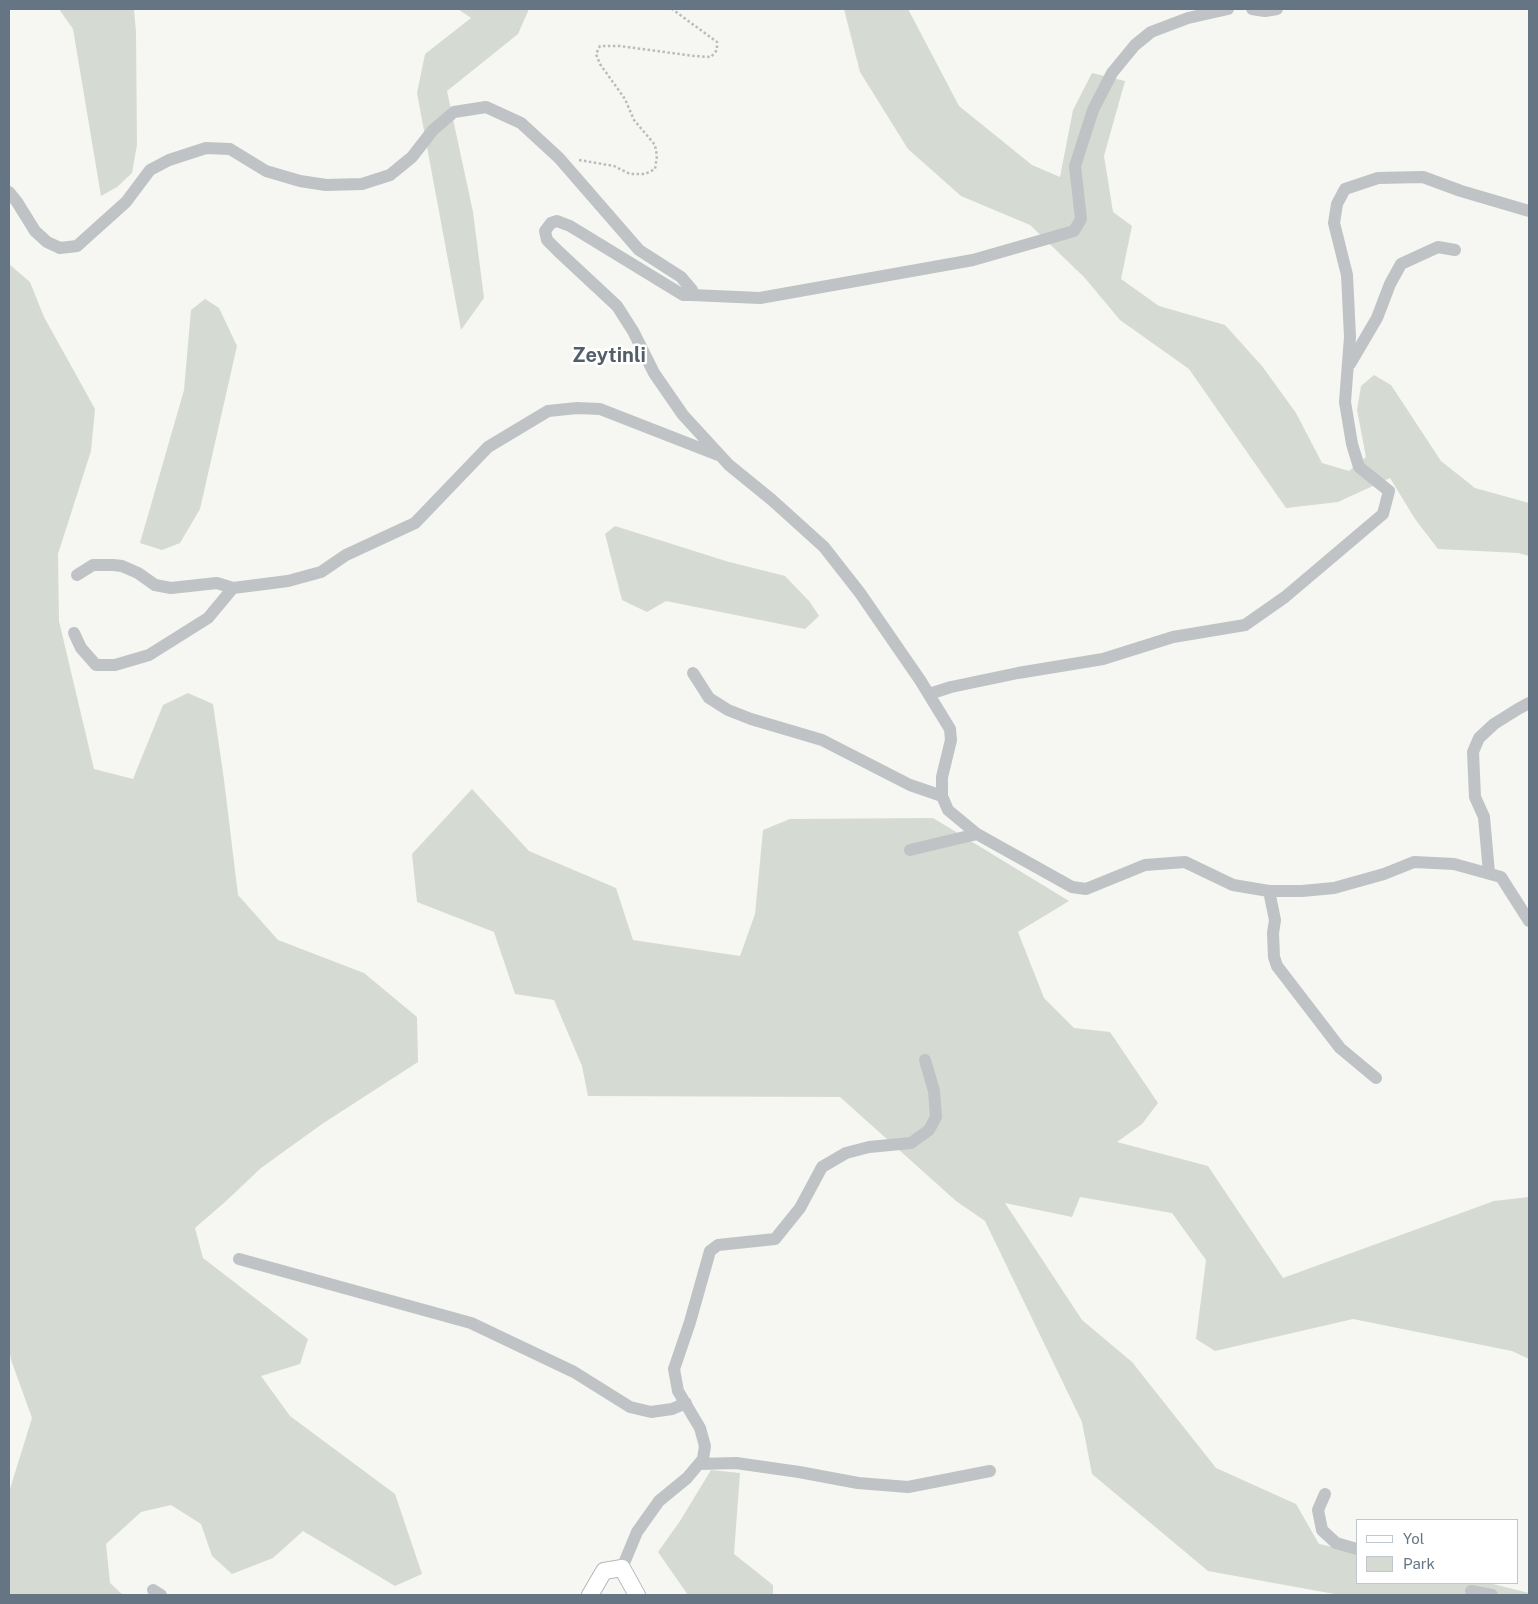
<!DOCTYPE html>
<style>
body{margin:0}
#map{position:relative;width:1538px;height:1604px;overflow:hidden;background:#f6f6f2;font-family:"Public Sans",sans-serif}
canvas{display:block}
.frame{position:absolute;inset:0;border:10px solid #657583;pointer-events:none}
.legend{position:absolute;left:1356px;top:1519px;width:162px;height:65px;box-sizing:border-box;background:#fff;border:1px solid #c1c8cd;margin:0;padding:6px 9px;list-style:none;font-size:15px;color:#657583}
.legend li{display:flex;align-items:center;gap:10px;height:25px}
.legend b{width:25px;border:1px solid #c1c8cd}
</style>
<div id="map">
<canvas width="1538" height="1604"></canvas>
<div class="frame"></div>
<ul class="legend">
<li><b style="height:6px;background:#fff"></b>Yol</li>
<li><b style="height:14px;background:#d5dbd2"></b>Park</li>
</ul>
</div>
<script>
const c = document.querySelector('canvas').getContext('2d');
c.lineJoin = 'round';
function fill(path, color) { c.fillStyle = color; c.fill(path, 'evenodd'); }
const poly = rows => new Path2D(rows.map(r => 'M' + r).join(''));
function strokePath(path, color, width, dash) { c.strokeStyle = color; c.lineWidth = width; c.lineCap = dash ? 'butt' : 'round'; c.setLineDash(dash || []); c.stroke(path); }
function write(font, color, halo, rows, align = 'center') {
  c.font = font + ' "Public Sans",sans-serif'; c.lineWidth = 5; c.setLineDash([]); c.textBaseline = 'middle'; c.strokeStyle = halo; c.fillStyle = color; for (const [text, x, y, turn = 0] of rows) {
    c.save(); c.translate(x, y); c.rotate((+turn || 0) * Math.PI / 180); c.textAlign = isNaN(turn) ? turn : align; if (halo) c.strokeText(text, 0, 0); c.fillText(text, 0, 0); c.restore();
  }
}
fill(poly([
 [59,9,134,9,136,32,137,145,132,173,117,187,101,196,73,29],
 [458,9,529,9,518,34,447,91,473,212,484,298,461,330,417,93,425,54,471,18],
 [844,9,908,9,959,106,1032,165,1060,177,1073,110,1092,73,1125,81,1104,156,1113,212,1132,226,1121,279,1159,306,1225,325,1262,366,1296,413,1322,463,1349,471,1366,457,1357,410,1361,386,1374,375,1391,385,1441,461,1475,488,1529,503,1529,556,1518,553,1438,549,1415,519,1390,478,1338,502,1286,508,1189,369,1120,320,1084,277,1030,225,961,196,908,149,860,72],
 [9,264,30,282,44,317,95,409,91,451,58,554,59,621,94,769,133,779,163,705,188,693,213,704,224,780,238,895,278,940,364,973,417,1017,418,1062,322,1124,261,1168,225,1202,195,1228,203,1258,308,1339,300,1364,261,1376,290,1416,395,1494,422,1574,395,1586,303,1531,273,1558,232,1574,212,1556,201,1524,171,1505,141,1512,106,1544,110,1583,123,1595,9,1595,9,1492,32,1418,11,1360,9,1347],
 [205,299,219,308,237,346,200,509,180,543,162,550,140,543,184,390,191,310],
 [615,526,729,562,785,576,810,602,819,616,805,629,666,601,647,612,622,600,605,534],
 [472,789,529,851,616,888,633,940,740,956,755,914,763,830,790,819,933,818,1069,901,1018,932,1044,998,1074,1028,1110,1032,1158,1103,1142,1124,1117,1142,1208,1166,1283,1278,1494,1201,1529,1197,1529,1291,1527,1291,1529,1292,1529,1359,1512,1351,1353,1319,1215,1351,1196,1339,1206,1260,1172,1213,1080,1197,1072,1217,1005,1203,1082,1320,1132,1362,1216,1468,1296,1504,1319,1544,1357,1552,1357,1583,1489,1583,1529,1593,1529,1595,1340,1595,1208,1571,1092,1474,1082,1422,985,1221,956,1201,840,1097,588,1096,582,1066,554,1000,515,994,494,932,417,902,412,854],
 [711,1470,740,1473,734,1554,773,1585,773,1595,688,1595,658,1552,680,1521]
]), '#d5dbd2');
const secondary = poly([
 [590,1595,604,1571,622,1568,637,1595]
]);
strokePath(secondary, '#b3b8bd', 18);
strokePath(poly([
 [579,160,614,166,630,174,645,174,655,169,657,156,655,145,634,120,625,99,600,64,596,54,600,46,620,46,694,56,711,57,717,50,717,42,672,9]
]), '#b9bcbe', 2.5, [2.5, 2.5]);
strokePath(poly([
 [1252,9,1265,11,1277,9],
 [9,192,17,202,35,231,47,242,60,248,77,246,126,202,150,170,169,160,206,148,230,149,266,171,300,181,326,185,362,184,390,175,412,157,433,130,454,112,486,107,521,123,559,158,639,250,681,277,692,290,692,295,683,295,570,226,557,221,551,223,545,231,547,240,558,251,617,306,633,331,654,373,683,415,729,465,772,500,824,547,860,593,920,680,950,729,951,740,942,777,942,796,948,810,977,834,1072,887,1086,889,1145,865,1185,862,1233,885,1269,891,1302,891,1334,888,1384,874,1414,862,1454,864,1501,877,1529,921],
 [692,295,760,298,973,260,1074,231,1081,219,1075,166,1093,110,1112,73,1135,45,1151,32,1188,18,1228,9],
 [1350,364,1377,318,1390,284,1401,264,1438,247,1455,250],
 [77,575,93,565,113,565,122,566,138,573,155,585,171,588,217,583,233,588,288,581,321,572,346,555,415,523,488,447,548,411,577,408,600,409,718,455],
 [74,633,81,648,96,665,115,665,149,655,208,618,233,588],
 [693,673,709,698,728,710,751,719,822,740,910,785,942,796],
 [929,694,951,687,1018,673,1103,659,1173,637,1245,625,1285,597,1383,514,1389,491,1359,467,1352,444,1345,402,1350,337,1347,275,1334,223,1337,204,1345,189,1378,178,1423,177,1461,191,1529,211],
 [910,850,977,834],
 [1489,873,1484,817,1475,797,1473,752,1479,738,1494,724,1518,709,1529,703],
 [1269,891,1275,920,1273,933,1274,957,1277,966,1340,1048,1376,1078],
 [239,1259,471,1323,574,1372,630,1407,651,1412,672,1409,686,1403],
 [699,1464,736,1463,799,1472,858,1483,908,1487,990,1471],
 [1325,1494,1318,1510,1322,1530,1336,1543,1357,1549],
 [622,1568,637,1532,659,1501,687,1478,703,1459,705,1446,700,1428,678,1391,674,1369,690,1322,710,1251,718,1245,775,1239,800,1208,822,1167,846,1153,869,1147,911,1143,929,1130,936,1117,934,1091,925,1060],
 [153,1590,161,1595],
 [1471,1591,1492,1595]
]), '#bfc3c6', 12);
strokePath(secondary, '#fff', 16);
write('bold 20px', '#535f68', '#fff', [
 ["Zeytinli",609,356]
]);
</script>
